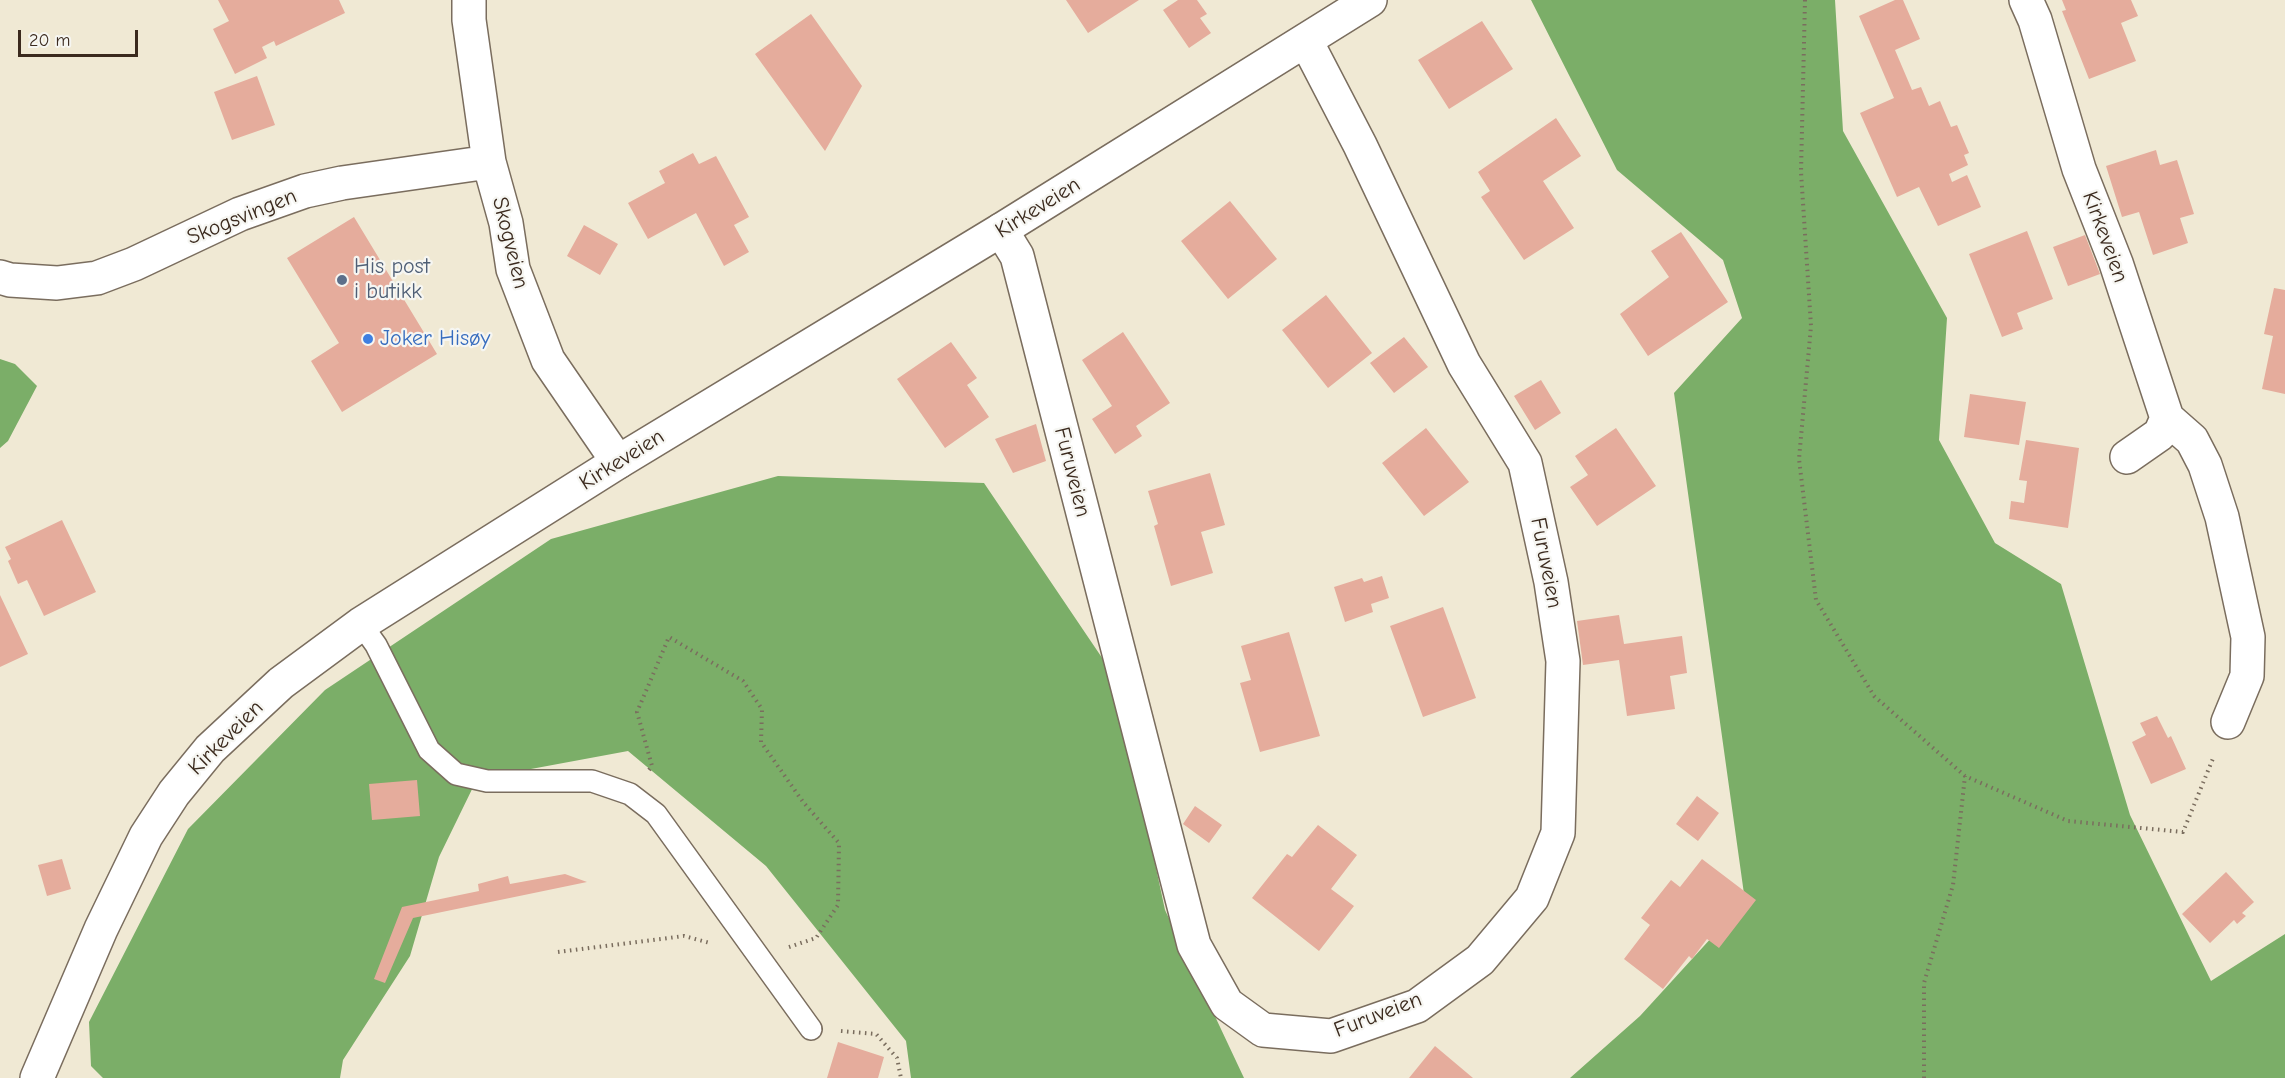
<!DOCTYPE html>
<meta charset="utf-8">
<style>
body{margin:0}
#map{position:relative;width:2285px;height:1078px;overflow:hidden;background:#f0e9d4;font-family:"Comic Neue",sans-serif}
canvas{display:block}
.scale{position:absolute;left:18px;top:30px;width:120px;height:27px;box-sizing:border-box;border:3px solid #3b2a1e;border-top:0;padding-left:8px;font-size:18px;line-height:21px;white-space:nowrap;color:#3b2a1e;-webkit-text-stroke:4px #f6f6f2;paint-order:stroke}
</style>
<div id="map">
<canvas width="2285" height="1078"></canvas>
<div class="scale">20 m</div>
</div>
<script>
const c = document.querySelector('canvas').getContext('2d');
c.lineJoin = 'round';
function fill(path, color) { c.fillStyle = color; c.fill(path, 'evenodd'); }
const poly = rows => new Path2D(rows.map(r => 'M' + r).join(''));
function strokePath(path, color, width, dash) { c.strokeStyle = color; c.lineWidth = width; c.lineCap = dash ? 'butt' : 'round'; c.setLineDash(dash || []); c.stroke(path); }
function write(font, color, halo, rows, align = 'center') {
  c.font = font + ' "Comic Neue",sans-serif'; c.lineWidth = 4.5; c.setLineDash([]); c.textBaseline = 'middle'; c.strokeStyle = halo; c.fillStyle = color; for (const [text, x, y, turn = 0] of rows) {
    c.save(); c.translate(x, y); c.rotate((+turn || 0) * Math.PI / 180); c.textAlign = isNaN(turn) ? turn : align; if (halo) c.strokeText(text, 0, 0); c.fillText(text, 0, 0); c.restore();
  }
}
fill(poly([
 [1531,0,1835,0,1843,131,1947,318,1939,440,1995,543,2061,584,2130,815,2211,981,2285,934,2285,1078,1570,1078,1640,1016,1745,901,1674,393,1742,318,1723,260,1617,170],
 [0,359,15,364,37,386,8,441,0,448],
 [778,476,984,483,1115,677,1165,910,1244,1078,911,1078,906,1041,766,866,628,751,477,779,439,857,410,956,343,1060,340,1078,103,1078,91,1066,89,1022,188,829,325,690,551,539]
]), '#7bae68');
fill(poly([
 [218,0,339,0,345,13,276,46,274,41,262,47,267,58,235,74,213,29,229,21],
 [1066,0,1139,0,1088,33],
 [1178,0,1197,0,1207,14,1200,18,1211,33,1189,48,1163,10],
 [1895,0,1903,0,1920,39,1895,50,1912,90,1921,87,1929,106,1940,101,1951,127,1957,125,1969,153,1964,155,1968,165,1949,174,1952,182,1967,175,1981,207,1938,226,1919,187,1897,197,1860,113,1894,98,1859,16],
 [2062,0,2131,0,2138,16,2121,23,2136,61,2089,79,2062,11,2066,10],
 [811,14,862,86,825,151,755,54],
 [1482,21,1513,69,1449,109,1418,60],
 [257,76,275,125,232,140,214,92],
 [1556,118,1581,156,1543,181,1574,228,1524,260,1481,197,1490,191,1478,172],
 [2156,150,2160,165,2177,160,2194,214,2180,218,2188,243,2153,255,2139,212,2122,217,2106,166],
 [693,153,699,164,716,156,749,217,734,225,749,252,724,266,696,213,648,239,628,203,665,183,659,171],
 [1230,201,1277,259,1228,299,1181,241],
 [354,217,437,354,342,412,311,361,339,343,287,258],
 [584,225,618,244,600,275,567,256],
 [2027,231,2053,299,2017,313,2023,329,2002,337,1969,254],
 [1681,232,1728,302,1648,356,1620,314,1669,277,1651,251],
 [2085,235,2100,274,2068,286,2053,247],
 [2274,288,2285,290,2285,394,2262,389,2273,336,2264,334],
 [1326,295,1372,353,1328,388,1282,330],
 [1123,332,1170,403,1136,426,1142,436,1115,454,1092,419,1112,406,1082,360],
 [1404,337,1428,367,1394,393,1370,363],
 [951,342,977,378,967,385,989,417,945,448,897,379],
 [1541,380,1561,413,1535,430,1514,396],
 [1970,394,2026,402,2019,445,1964,437],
 [1036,424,1046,461,1013,473,995,439],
 [1426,428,1469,482,1424,516,1382,463],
 [1616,428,1656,486,1597,526,1570,487,1588,475,1575,456],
 [2026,440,2079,448,2068,528,2009,519,2011,501,2024,503,2027,481,2019,480],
 [1210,473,1225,525,1201,532,1213,573,1171,586,1154,526,1158,524,1148,491],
 [62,520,96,592,44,616,27,580,18,584,8,561,11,559,5,547],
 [1382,576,1389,598,1371,604,1373,612,1345,622,1334,587,1362,578,1364,582],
 [0,595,28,654,0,667],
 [1443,607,1476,698,1423,717,1390,626],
 [1619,615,1624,644,1682,636,1687,673,1670,676,1675,709,1627,716,1619,660,1583,665,1577,621],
 [1289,632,1320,736,1260,752,1240,683,1251,680,1241,646],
 [2157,716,2168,738,2171,736,2186,769,2151,784,2132,742,2146,735,2140,723],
 [417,780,420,816,372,820,369,784],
 [1697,796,1719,813,1698,841,1676,824],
 [1195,806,1222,825,1209,843,1183,824],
 [1318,825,1357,855,1331,889,1354,906,1319,951,1252,898,1287,854,1292,857],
 [62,859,71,889,47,896,38,865],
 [1702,859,1756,900,1719,948,1707,939,1692,959,1689,956,1663,989,1624,959,1650,925,1641,918,1671,880,1680,887],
 [2226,872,2254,902,2242,913,2246,916,2237,924,2234,920,2210,943,2182,914],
 [565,874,587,882,413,918,385,983,374,979,402,907,479,891,478,884,508,876,510,884],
 [838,1042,884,1057,878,1078,827,1078],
 [1435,1046,1473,1078,1409,1078]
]), '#e5ac9c');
const lane = poly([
 [361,624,376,645,429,750,456,774,487,781,592,781,630,794,656,814,811,1029]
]);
const street = poly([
 [469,0,469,20,489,162,506,223,513,269,548,360,618,462],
 [2026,0,2035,20,2079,169,2116,263,2167,418,2160,434,2127,457],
 [1001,230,1017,256,1194,945,1227,1004,1263,1030,1331,1036,1417,1006,1480,960,1532,898,1558,833,1563,661,1551,582,1525,463,1464,364,1360,145,1306,41],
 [0,277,10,280,57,283,97,278,134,264,240,214,305,191,342,183,489,162],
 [2167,418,2192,440,2205,465,2222,517,2248,637,2247,676,2228,722]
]);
const secondary = poly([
 [37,1078,101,929,146,836,174,793,210,749,281,683,361,624,618,462,1001,230,1370,0]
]);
strokePath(lane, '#7a6d5e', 24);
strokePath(street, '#7a6d5e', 36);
strokePath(secondary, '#7a6d5e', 36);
strokePath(poly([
 [1805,0,1801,172,1811,326,1799,459,1816,600,1874,696,1965,776,2068,821,2183,832,2214,756],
 [649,770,652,766,637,712,669,637,743,681,762,709,761,742,803,802,839,843,838,905,816,938,789,947],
 [558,952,684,936,710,943],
 [841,1031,876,1034,897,1058,901,1078],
 [1924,1078,1924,983,1953,885,1965,776]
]), '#7a6d5e', 4, [1.5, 4.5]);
strokePath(lane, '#fff', 21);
strokePath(street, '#fff', 33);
strokePath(secondary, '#fff', 33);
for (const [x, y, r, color] of [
 [342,280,6,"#5c6f8a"],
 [368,339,6,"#3f7fe0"]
]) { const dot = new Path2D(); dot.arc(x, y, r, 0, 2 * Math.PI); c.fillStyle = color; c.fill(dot); strokePath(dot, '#f6f6f2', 2); }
write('22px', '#3b2a1e', '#f6f6f2', [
 ["Kirkeveien",1038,208,-32],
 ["Skogsvingen",242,217,-22],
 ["Kirkeveien",2105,237,70],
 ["Skogveien",510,243,76],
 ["Kirkeveien",622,460,-32],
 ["Furuveien",1072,472,76],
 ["Furuveien",1546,563,79],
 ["Kirkeveien",226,738,-45],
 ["Furuveien",1378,1015,-21]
]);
write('22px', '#4e5e75', '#f6f6f2', [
 ["His post",354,267],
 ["i butikk",354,292]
], 'left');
write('22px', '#366cbe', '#f6f6f2', [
 ["Joker Hisøy",380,339]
], 'left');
</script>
